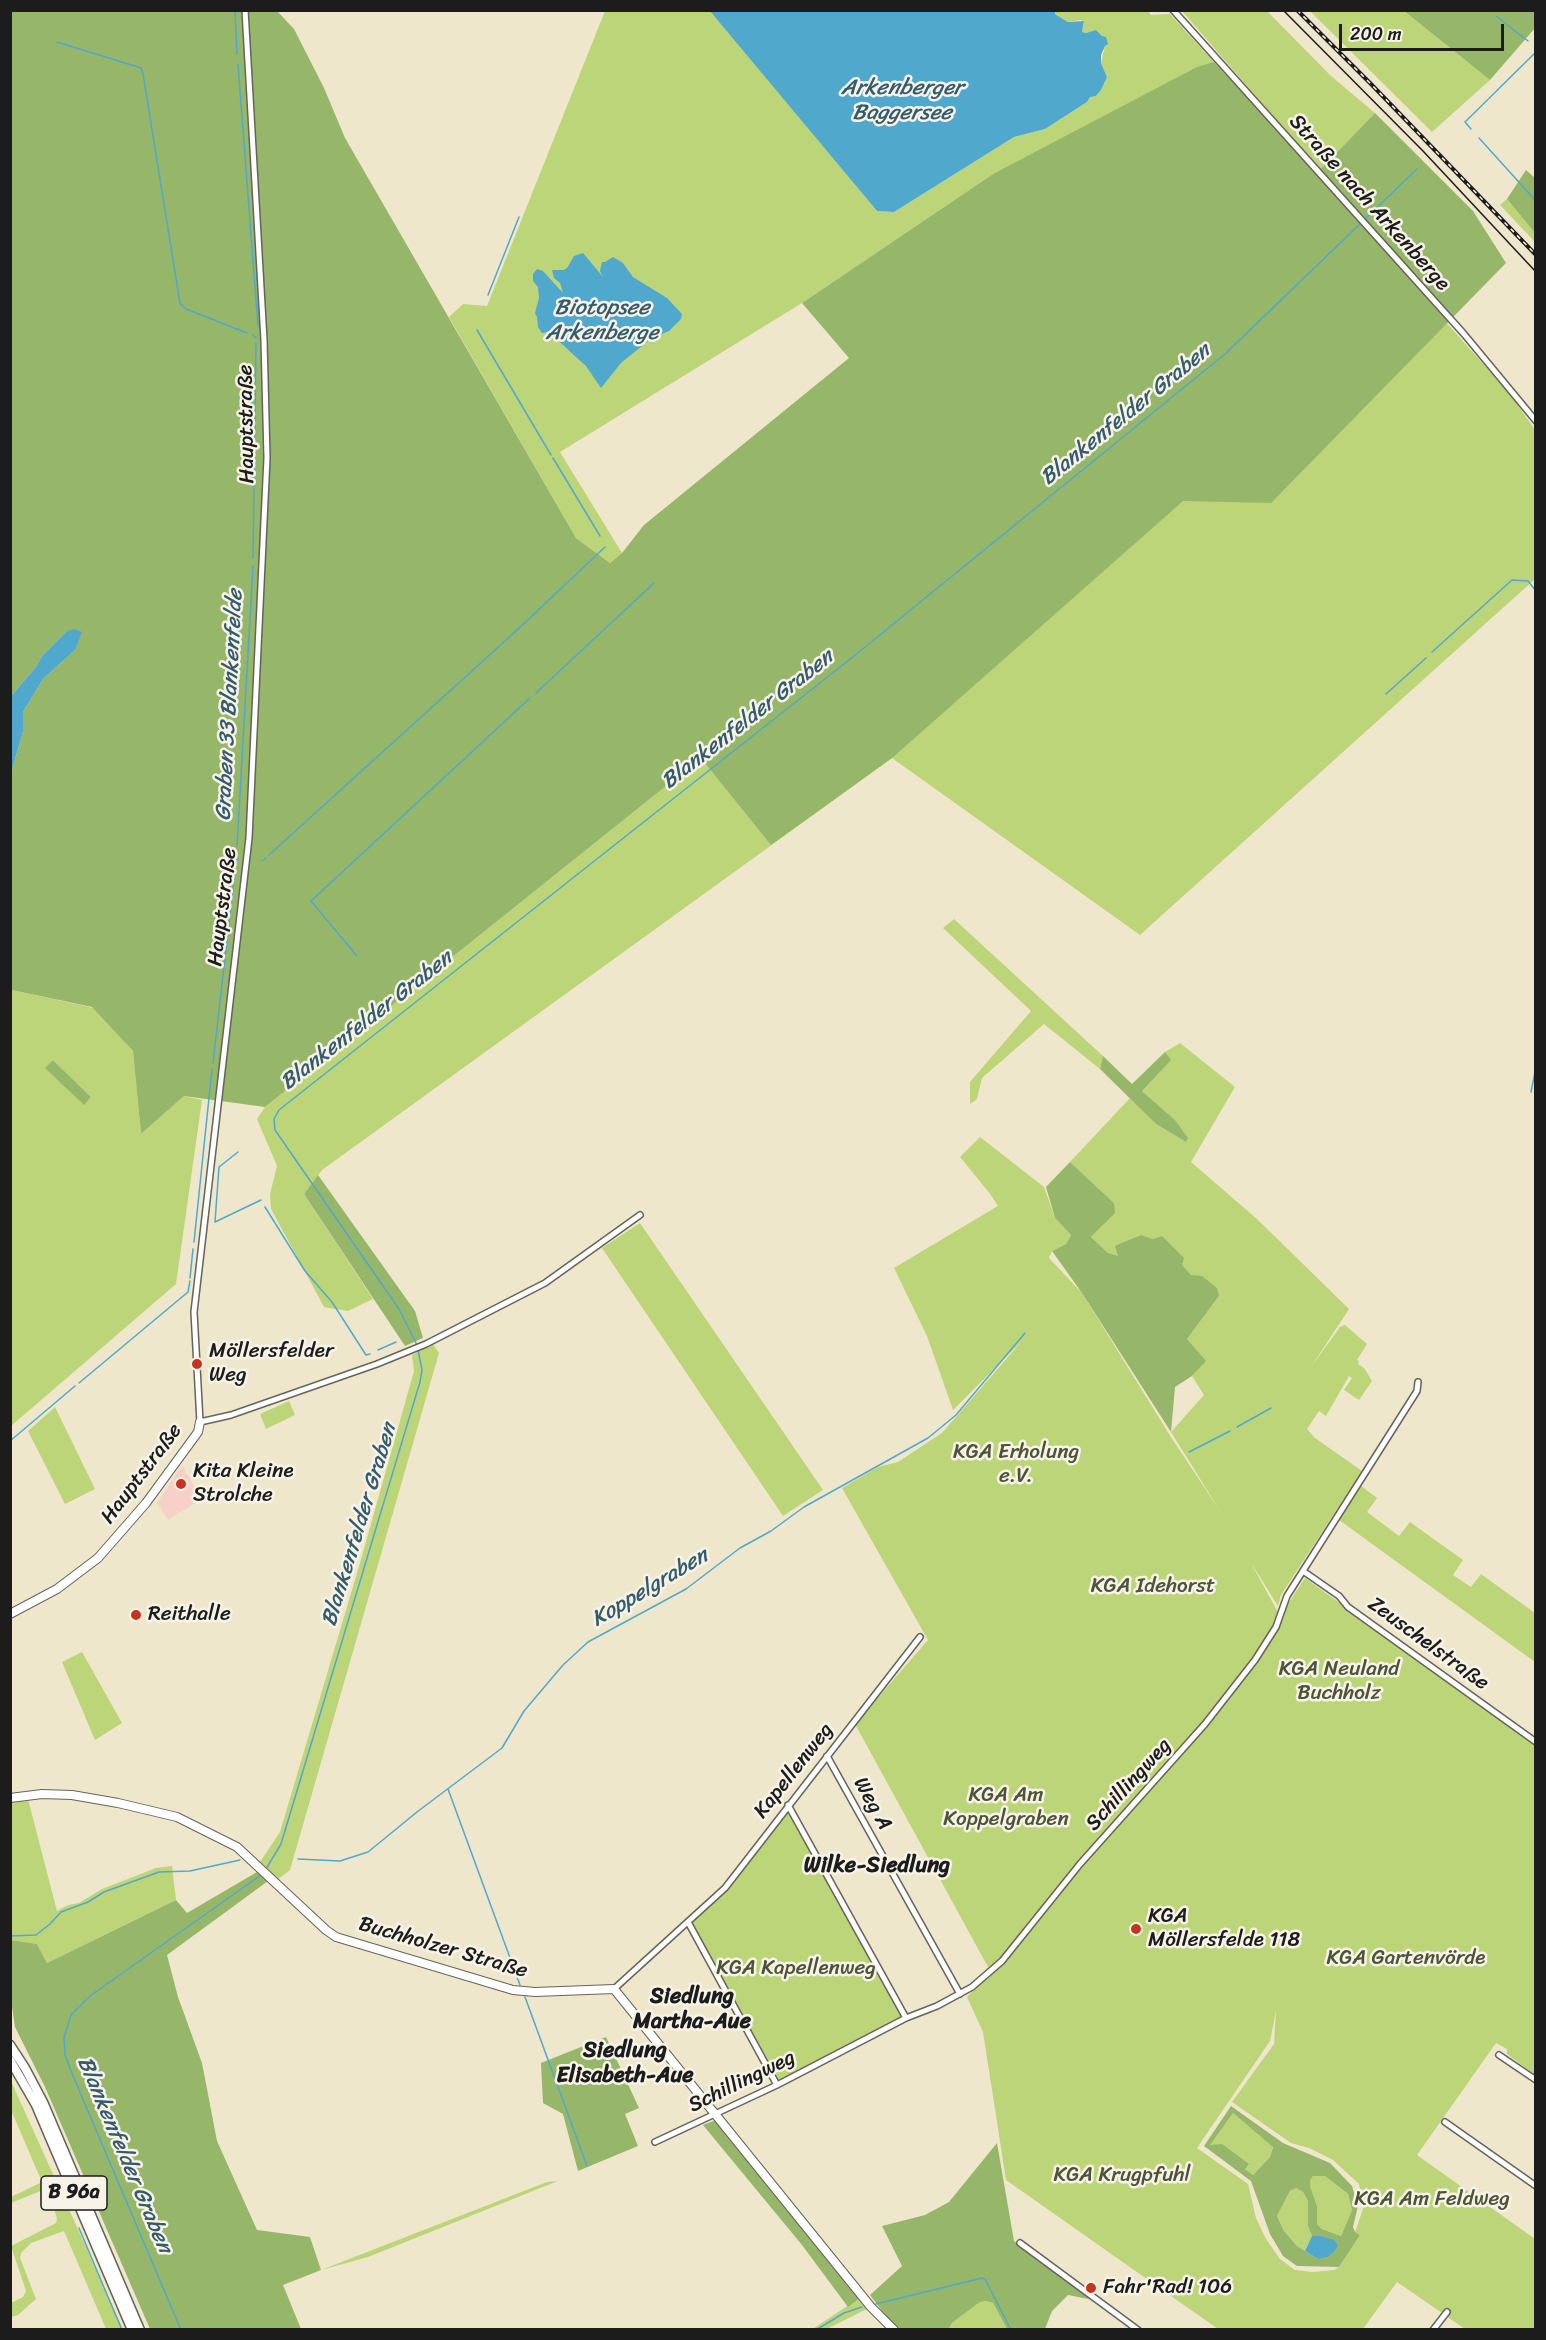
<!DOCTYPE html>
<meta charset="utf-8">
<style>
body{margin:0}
#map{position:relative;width:1546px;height:2340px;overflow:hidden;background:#efe7cc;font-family:Sriracha,sans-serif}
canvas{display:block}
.frame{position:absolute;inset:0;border:12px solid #1c1c1c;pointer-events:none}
.scale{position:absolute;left:1339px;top:24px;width:165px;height:27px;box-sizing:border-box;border:3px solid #1c1c1c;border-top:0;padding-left:8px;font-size:18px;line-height:21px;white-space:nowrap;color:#1c1c1c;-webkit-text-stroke:4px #f7f3e8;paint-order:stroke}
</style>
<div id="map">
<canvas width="1546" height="2340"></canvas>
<div class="frame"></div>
<div class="scale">200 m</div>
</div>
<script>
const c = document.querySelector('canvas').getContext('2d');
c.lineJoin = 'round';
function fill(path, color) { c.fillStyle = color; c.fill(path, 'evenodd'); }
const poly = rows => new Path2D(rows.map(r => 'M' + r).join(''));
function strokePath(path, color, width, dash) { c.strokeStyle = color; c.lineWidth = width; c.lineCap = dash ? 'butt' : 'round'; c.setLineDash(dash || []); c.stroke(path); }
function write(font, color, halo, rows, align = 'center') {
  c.font = font + ' Sriracha,sans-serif'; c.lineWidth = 5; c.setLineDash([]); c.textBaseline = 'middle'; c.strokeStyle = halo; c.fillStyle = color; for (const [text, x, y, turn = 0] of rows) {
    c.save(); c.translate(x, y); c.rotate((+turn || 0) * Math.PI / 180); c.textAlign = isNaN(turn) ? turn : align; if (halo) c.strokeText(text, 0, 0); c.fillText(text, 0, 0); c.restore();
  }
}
fill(poly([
 [182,1466,202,1499,168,1520,157,1503]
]), '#f7d1c7');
fill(poly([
 [1147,10,1151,15,1170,14,1214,62,993,174,802,303,560,452,622,553,610,563,576,538,449,317,463,304,487,306,605,11,711,11,877,211,894,212,1014,137,1045,129,1087,102,1090,97,1096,96,1101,90,1107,77,1101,63,1105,46,1102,36,1096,30,1086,33,1082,32,1084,21,1080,20,1068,22,1054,13,1055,11],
 [1182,11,1267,11,1331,76,1375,113,1320,170],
 [1310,11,1404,11,1490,80,1432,132],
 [1507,199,1535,233,1535,242,1500,205],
 [1436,311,1510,394,1535,430,1535,579,1140,935,892,758,322,1170,304,1194,373,1299,348,1311,324,1307,271,1209,270,1194,277,1166,257,1119,265,1107,701,758,714,774],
 [954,919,1103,1056,1100,1069,1044,1024,982,1078,977,1099,970,1104,970,1082,1031,1011,943,928],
 [12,990,94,1008,133,1051,141,1134,184,1096,202,1100,176,1284,11,1426],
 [53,1060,91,1097,84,1104,46,1068],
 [1180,1043,1235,1087,1191,1162,1257,1219,1349,1309,1311,1367,1340,1327,1345,1325,1367,1344,1357,1360,1359,1361,1358,1364,1364,1368,1372,1381,1359,1400,1344,1390,1352,1378,1349,1376,1326,1416,1319,1411,1307,1429,1315,1438,1362,1471,1281,1595,1278,1606,1250,1561,1280,1616,1305,1578,1535,1744,1535,2075,1507,2054,1507,2049,1496,2043,1417,2155,1535,2239,1535,2329,1465,2329,1397,2282,1363,2329,1218,2329,1006,2180,983,2032,967,1997,1001,1962,988,1967,855,1724,928,1640,842,1488,878,1467,898,1462,942,1433,1021,1342,953,1410,927,1336,894,1268,998,1206,991,1195,960,1157,980,1137,1044,1187,1055,1218,1071,1235,1066,1244,1052,1251,1049,1258,1082,1293,1169,1434,1220,1511,1171,1432,1204,1395,1192,1376,1205,1361,1187,1339,1219,1296,1191,1275,1153,1239,1140,1235,1130,1241,1118,1257,1108,1253,1091,1237,1103,1225,1114,1203,1070,1162,1130,1098,1156,1124,1186,1142,1175,1120,1142,1091,1170,1060,1165,1052],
 [1276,2011,1274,2044,1232,2102,1291,2143,1309,2148,1333,2160,1359,2184,1363,2209,1355,2232,1360,2235,1339,2267,1334,2270,1312,2272,1295,2270,1280,2259,1266,2239,1256,2218,1248,2184,1197,2148,1270,2041],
 [640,1223,823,1490,783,1516,602,1248],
 [433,1344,439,1353,290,1870,277,1880,260,1862,280,1832,360,1563,414,1371,412,1355],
 [289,1401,295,1415,266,1429,260,1414],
 [55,1407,95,1489,65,1504,28,1431],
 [1360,1485,1377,1498,1367,1512,1399,1536,1410,1522,1463,1560,1453,1575,1471,1587,1481,1574,1535,1613,1535,1662,1339,1520],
 [82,1652,122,1723,95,1740,62,1662],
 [28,1799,57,1911,68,1905,79,1903,102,1889,156,1868,172,1866,176,1900,47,1963,37,1944,11,1940,11,1801],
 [788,1811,902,2017,779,2080,691,1921,732,1884],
 [10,2081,11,2081,123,2329,106,2329,64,2231,31,2243,21,2253,20,2258,36,2299,18,2315,11,2317,11,2303,23,2297,26,2291,11,2246,56,2223,57,2219,48,2188,11,2203,11,2197,42,2182,11,2110],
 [1233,2113,1273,2146,1270,2157,1253,2175,1244,2168,1249,2165,1209,2145],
 [1313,2176,1325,2176,1348,2194,1352,2210,1341,2236,1322,2229,1317,2224,1317,2206,1310,2187,1310,2181],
 [558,2181,368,2257,321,2270,547,2182],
 [1296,2188,1303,2192,1308,2201,1308,2226,1312,2236,1305,2251,1297,2246,1284,2231,1277,2216,1290,2191],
 [861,2297,869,2308,827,2329,811,2330],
 [986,2301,993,2303,1007,2329,949,2330,952,2323,980,2302]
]), '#bdd579');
fill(poly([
 [11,11,277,11,294,29,324,88,345,138,576,538,610,563,622,553,644,525,849,358,802,303,993,174,1197,67,1214,62,1317,173,1375,113,1473,211,1506,263,1271,503,1183,501,892,758,771,845,701,758,265,1107,184,1096,141,1134,133,1051,92,1007,12,990,11,993,11,773,23,732,23,712,43,679,75,650,67,631,42,656,36,667,11,696],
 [1404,11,1535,11,1535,28,1490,80],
 [1526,170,1535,178,1535,233,1507,199],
 [1165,1052,1171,1060,1142,1091,1175,1120,1188,1138,1186,1142,1156,1124,1100,1069,1103,1056,1132,1084],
 [53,1060,91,1097,84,1105,45,1068],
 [1070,1162,1114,1203,1115,1213,1091,1237,1108,1253,1118,1256,1115,1246,1141,1235,1153,1239,1162,1236,1184,1258,1182,1265,1191,1275,1202,1276,1217,1288,1219,1296,1187,1339,1206,1361,1192,1376,1175,1387,1171,1432,1082,1293,1052,1251,1066,1244,1071,1235,1055,1218,1046,1187],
 [318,1175,415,1311,423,1338,405,1346,304,1194],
 [257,1872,268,1881,167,1955,178,1997,202,2063,217,2141,257,2230,310,2237,321,2270,283,2285,301,2329,150,2329,45,2087,15,2027,11,1999,11,1940,37,1944,47,1963,176,1900,187,1913],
 [606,2037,639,2108,625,2114,638,2146,578,2171,563,2114,543,2103,541,2063],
 [1231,2106,1283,2143,1330,2163,1352,2186,1358,2206,1353,2227,1355,2232,1360,2235,1339,2267,1297,2266,1283,2256,1270,2234,1251,2181,1204,2146],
 [1233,2113,1273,2147,1270,2157,1253,2175,1245,2169,1249,2164,1222,2144,1210,2145],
 [1313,2176,1325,2176,1348,2194,1352,2210,1341,2236,1322,2229,1317,2224,1317,2206,1310,2186,1310,2181],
 [1296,2188,1303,2192,1308,2201,1308,2226,1312,2236,1320,2236,1318,2259,1297,2246,1284,2231,1277,2216,1290,2191],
 [716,2120,861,2297,848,2307,802,2245,703,2125],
 [997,2143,1014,2241,1093,2300,1068,2295,1052,2311,1045,2329,1007,2329,993,2303,986,2301,980,2302,952,2323,949,2329,900,2330,889,2320,870,2295,902,2266,882,2226,925,2215,949,2202]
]), '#96b669');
fill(poly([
 [710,11,1055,11,1055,14,1068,22,1084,21,1082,32,1086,33,1096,30,1102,36,1106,37,1108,44,1105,46,1101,55,1101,63,1107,77,1101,90,1096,96,1090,97,1087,102,1045,129,1014,137,894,212,877,211],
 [583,253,603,277,600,271,602,262,605,262,613,257,623,263,633,277,667,298,682,314,681,319,669,331,652,338,621,363,601,388,586,366,576,357,549,332,542,333,538,327,537,317,535,313,539,298,538,287,533,281,533,274,537,269,543,271,563,293,560,283,554,278,552,270,564,270,567,268,574,256],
 [74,629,82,632,75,650,43,679,23,712,23,732,11,773,11,696,36,667,42,656,67,631],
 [1312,2236,1320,2236,1334,2240,1338,2245,1334,2252,1327,2257,1318,2259,1305,2251]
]), '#51a8cd');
strokePath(poly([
 [235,10,237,54],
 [1496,16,1528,41],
 [57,42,141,68,143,74,180,303,186,309,247,333],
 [238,64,258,326],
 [1471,129,1465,122,1536,52],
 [1479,138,1536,201],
 [488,295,519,217],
 [477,330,551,455],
 [253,335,256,338],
 [553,458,600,536],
 [253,558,256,343],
 [1432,652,1512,580,1528,581,1536,591],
 [536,693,654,583],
 [1386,694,1426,658],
 [237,846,253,566],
 [269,855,516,631,605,547],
 [262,861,266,858],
 [357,956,311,901,530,698],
 [213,1063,237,853],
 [1531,1092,1536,1067],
 [238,1152,219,1167,215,1222,261,1200],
 [265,1207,305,1271,332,1302,366,1355,370,1354],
 [194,1242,212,1069],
 [190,1278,193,1249],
 [417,1345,399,1309,275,1130,274,1119,279,1110,854,656,1225,354,1417,169],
 [378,1350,396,1342],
 [79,1383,188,1292,190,1281],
 [1237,1427,1271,1408],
 [10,1441,75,1386],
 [1189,1452,1230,1431],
 [448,1789,520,1985],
 [298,1859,340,1861,368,1852,417,1812,502,1748,524,1711,563,1665,588,1642,686,1589,740,1548,771,1531,804,1507,928,1438,956,1415,1025,1333],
 [266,1869,281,1844,420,1382,422,1370,418,1350],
 [10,1936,36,1935,50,1924,61,1912,88,1902,104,1892,159,1872,190,1871,240,1860],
 [525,1997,587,2166],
 [79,2228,122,2330],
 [876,2304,982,2278,985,2279,1011,2330],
 [181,2330,71,2071,65,2055,64,2038,71,2015,90,1996,261,1875],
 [816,2330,844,2313,862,2307]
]), '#51a8cd', 1.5);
const street = poly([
 [245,10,264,340,267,458,249,838,194,1312,200,1422,231,1415,377,1364,426,1344,545,1283,640,1215],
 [1173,10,1464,334,1536,421],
 [1303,1571,1339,1596,1348,1607,1536,1742],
 [827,1756,960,1994],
 [788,1805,906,2018],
 [688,1922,777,2085],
 [614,1989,725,1888,920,1637],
 [1499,2055,1536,2080],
 [1445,2122,1536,2186],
 [655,2142,777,2085,906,2018,937,2006,972,1987,1002,1961,1080,1864,1205,1724,1255,1660,1276,1627,1287,1596,1417,1391,1418,1382],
 [1020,2243,1138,2330],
 [1433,2330,1447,2312]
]);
const secondary = poly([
 [10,1614,57,1589,98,1558,146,1503,198,1432,200,1422],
 [10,1798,42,1794,72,1795,118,1803,177,1817,237,1847,326,1930,336,1937,513,1990,535,1992,614,1989,871,2307,894,2330]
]);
const primary = poly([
 [10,2045,25,2068,43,2102,140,2330],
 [10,2060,36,2105,132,2330]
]);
strokePath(street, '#66635a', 8);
strokePath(secondary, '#66635a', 10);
strokePath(primary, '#66635a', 11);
strokePath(street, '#fff', 5);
strokePath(secondary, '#fff', 8);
strokePath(primary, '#fff', 8);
strokePath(poly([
 [1283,10,1423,151,1536,272]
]), '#1c1c1c', 1.5);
const rail = poly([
 [1297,10,1371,84,1536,255]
]);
strokePath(rail, '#1c1c1c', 4);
strokePath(rail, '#f7f3e8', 1.5, [4.5]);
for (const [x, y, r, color] of [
 [197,1364,6,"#c8321e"],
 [181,1484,6,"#c8321e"],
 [136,1615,6,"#c8321e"],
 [1136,1929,6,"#c8321e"],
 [1091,2288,6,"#c8321e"]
]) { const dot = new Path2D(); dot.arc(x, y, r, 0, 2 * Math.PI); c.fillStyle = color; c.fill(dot); strokePath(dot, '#f7f3e8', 2); }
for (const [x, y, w] of [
 [74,2193,66]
]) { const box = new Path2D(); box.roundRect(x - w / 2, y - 17, w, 34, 4.5); c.fillStyle = '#f7f3e8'; c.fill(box); strokePath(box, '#1c1c1c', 1.5); }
write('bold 20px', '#1c1c1c', null, [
 ["B 96a",74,2193]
]);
write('21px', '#1c1c1c', '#f7f3e8', [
 ["Straße nach Arkenberge",1369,203,48],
 ["Hauptstraße",247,424,-91],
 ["Hauptstraße",223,907,-83],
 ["Hauptstraße",142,1474,-53],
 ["Zeuschelstraße",1428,1644,36],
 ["Kapellenweg",794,1771,-52],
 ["Schillingweg",1129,1785,-48],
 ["Weg A",872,1804,61],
 ["Buchholzer Straße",443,1948,16],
 ["Schillingweg",742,2082,-26]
]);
write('21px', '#1c1c1c', '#f7f3e8', [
 ["Möllersfelder",209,1352],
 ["Weg",209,1376],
 ["Kita Kleine",193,1472],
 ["Strolche",193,1496],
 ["Reithalle",148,1615],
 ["KGA",1148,1917],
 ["Möllersfelde 118",1148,1941],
 ["Fahr'Rad! 106",1103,2288]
], 'left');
write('21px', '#4c5438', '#f7f3e8', [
 ["KGA Erholung",1016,1453],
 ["e.V.",1016,1477],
 ["KGA Idehorst",1153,1587],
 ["KGA Neuland",1339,1670],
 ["Buchholz",1339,1694],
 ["KGA Am",1006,1796],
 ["Koppelgraben",1006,1820],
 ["KGA Gartenvörde",1406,1959],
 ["KGA Kapellenweg",796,1969],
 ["KGA Krugpfuhl",1122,2176],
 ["KGA Am Feldweg",1432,2200]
]);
write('italic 22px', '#345b6c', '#f7f3e8', [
 ["Arkenberger",902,88],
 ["Baggersee",902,113],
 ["Biotopsee",602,308],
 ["Arkenberge",602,333],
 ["Blankenfelder Graben",1126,415,-39],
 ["Graben 33 Blankenfelde",230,705,-87],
 ["Blankenfelder Graben",748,720,-38],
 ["Blankenfelder Graben",367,1021,-38],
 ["Blankenfelder Graben",360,1525,-73],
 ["Koppelgraben",650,1588,-31],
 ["Blankenfelder Graben",124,2155,67]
]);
write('bold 22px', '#1c1c1c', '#f7f3e8', [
 ["Wilke-Siedlung",877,1866],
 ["Siedlung",692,1997],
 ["Martha-Aue",692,2022],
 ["Siedlung",625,2051],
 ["Elisabeth-Aue",625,2076]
]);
</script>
